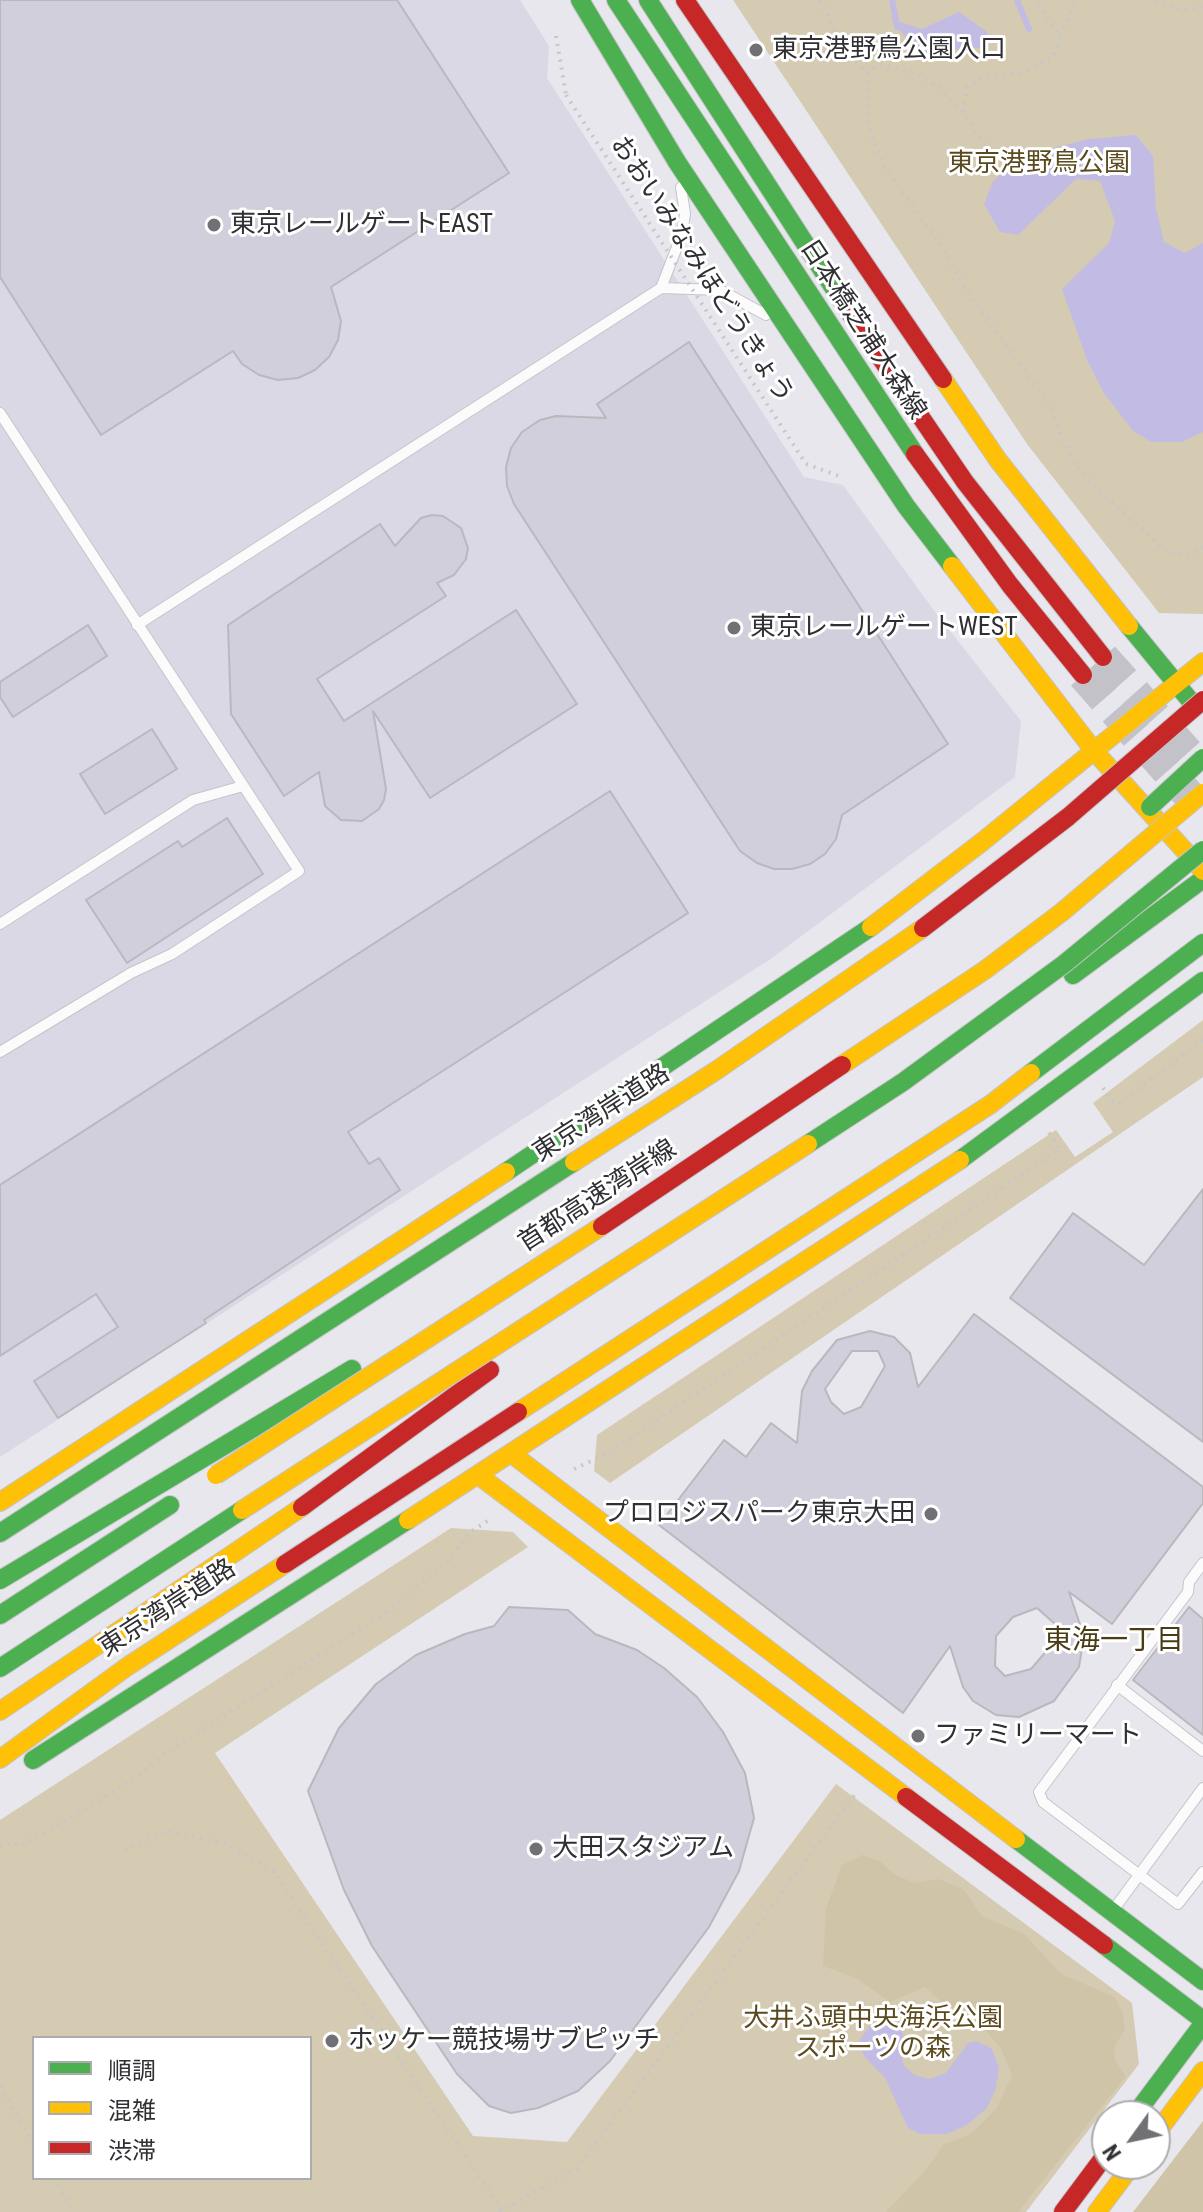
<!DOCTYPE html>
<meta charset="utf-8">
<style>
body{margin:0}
#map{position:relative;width:1203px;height:2212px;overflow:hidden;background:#e8e7ed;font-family:"Roboto Condensed","Noto Sans JP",sans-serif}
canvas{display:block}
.legend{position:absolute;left:32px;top:2036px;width:280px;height:144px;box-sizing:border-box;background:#fff;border:2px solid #acacae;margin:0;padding:10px 14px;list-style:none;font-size:24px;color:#303034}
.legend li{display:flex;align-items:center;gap:16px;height:40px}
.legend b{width:40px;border:2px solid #acacae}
.north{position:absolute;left:1091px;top:2100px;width:80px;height:80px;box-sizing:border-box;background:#fff;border:2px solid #acacae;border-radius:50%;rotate:237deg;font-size:22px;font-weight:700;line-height:32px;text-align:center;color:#303034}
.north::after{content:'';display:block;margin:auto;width:28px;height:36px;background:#707075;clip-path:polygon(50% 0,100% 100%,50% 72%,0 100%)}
</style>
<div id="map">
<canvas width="1203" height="2212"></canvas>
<ul class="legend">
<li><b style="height:10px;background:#4caf50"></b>順調</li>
<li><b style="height:10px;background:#ffc107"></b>混雑</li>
<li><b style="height:10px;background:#c62828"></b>渋滞</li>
</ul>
<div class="north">N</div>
</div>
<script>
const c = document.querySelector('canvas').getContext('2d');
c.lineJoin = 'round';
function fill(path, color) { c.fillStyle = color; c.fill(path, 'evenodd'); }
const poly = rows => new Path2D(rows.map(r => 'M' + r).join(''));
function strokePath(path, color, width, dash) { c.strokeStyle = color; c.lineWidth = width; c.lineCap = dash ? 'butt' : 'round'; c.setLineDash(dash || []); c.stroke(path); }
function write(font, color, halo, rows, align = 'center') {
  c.font = font + ' "Roboto Condensed","Noto Sans JP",sans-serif'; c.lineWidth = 6; c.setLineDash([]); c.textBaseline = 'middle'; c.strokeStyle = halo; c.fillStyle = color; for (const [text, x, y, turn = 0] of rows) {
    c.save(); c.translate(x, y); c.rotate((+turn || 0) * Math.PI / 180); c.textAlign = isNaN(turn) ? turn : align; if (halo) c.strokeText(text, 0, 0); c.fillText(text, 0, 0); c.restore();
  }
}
fill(poly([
 [0,0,520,0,549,46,547,78,804,477,843,485,932,608,1021,721,1015,777,772,958,0,1457]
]), '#dad8e5');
fill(poly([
 [733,0,1203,0,1203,614,1159,613,1027,444],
 [1203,1020,1203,1077,610,1483,594,1471,597,1435,1056,1130,1075,1157,1113,1132,1093,1103],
 [451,1528,513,1532,528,1547,215,1753,473,2136,567,2142,836,1784,1132,2003,1139,2064,1026,2212,0,2212,0,1820],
 [34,2038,310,2038,310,2178,34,2178]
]), '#d5cbb2');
fill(poly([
 [862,1855,880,1861,895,1875,915,1883,939,1879,964,1890,982,1916,1024,1934,1061,1974,1115,1997,1122,2011,1125,2029,1115,2046,1114,2059,1126,2076,1018,2212,886,2212,925,2171,944,2144,971,2134,997,2108,1012,2075,1001,2048,975,2019,953,2012,925,1987,890,2002,856,1978,823,1966,826,1909,836,1881,842,1865],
 [1203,2121,1203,2212,1133,2212]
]), '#d0c4a8');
fill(poly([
 [959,12,987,32,989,47,957,49,939,55,920,53,897,27,900,22,922,29],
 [1136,135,1153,156,1156,208,1164,242,1185,253,1203,243,1203,432,1182,442,1151,442,1133,431,1104,393,1087,360,1062,289,1109,243,1115,221,1100,181,1076,179,1018,235,1000,232,984,204,993,181,1023,156,1088,139],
 [887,2019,899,2024,904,2037,901,2054,904,2066,915,2075,929,2079,946,2073,968,2043,976,2041,991,2048,999,2067,996,2088,987,2108,967,2125,947,2134,920,2134,908,2128,885,2078,864,2056,859,2041,869,2027]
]), '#c2bce4');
strokePath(poly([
 [892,0,897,27],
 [1017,0,1029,29]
]), '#c2bce4', 6);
const building = poly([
 [0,0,397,0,509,173,331,287,341,321,338,340,329,357,315,370,298,378,278,380,259,375,242,364,233,351,101,435,0,277,0,0],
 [689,342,948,744,842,815,836,839,825,854,810,864,792,869,774,869,757,863,740,851,514,504,507,486,506,467,511,448,522,432,540,420,556,416,606,418,597,404,689,342],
 [432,515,443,516,461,528,468,548,466,559,454,575,437,583,446,596,317,679,344,721,516,610,577,704,430,798,373,711,386,789,384,800,379,809,362,821,341,820,325,806,319,772,284,796,231,714,228,625,380,524,395,546,421,518,432,515],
 [88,625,107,656,13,717,0,697,0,682,88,625],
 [152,729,177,769,105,814,80,774,152,729],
 [610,791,688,913,348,1132,369,1164,379,1158,400,1190,204,1320,206,1323,58,1418,34,1381,118,1327,96,1294,0,1356,0,1185,610,791],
 [227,818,263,874,127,963,86,900,178,841,182,847,227,818],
 [1203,1189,1203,1442,1010,1298,1073,1213,1144,1265,1203,1189],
 [974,1314,1203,1487,1203,1503,1112,1624,1069,1592,1084,1636,1079,1667,1054,1701,1019,1717,996,1715,973,1701,963,1687,950,1646,903,1713,659,1525,724,1440,746,1457,771,1423,797,1443,802,1391,812,1371,837,1340,870,1331,894,1337,910,1353,918,1387,974,1314],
 [852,1351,878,1351,885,1366,861,1407,844,1414,831,1402,825,1389,852,1351],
 [1037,1608,1055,1624,1049,1648,1031,1669,1005,1676,995,1666,996,1636,1013,1617,1037,1608],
 [509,1607,568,1610,595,1634,637,1650,664,1668,697,1697,723,1732,745,1773,754,1818,739,1871,709,1927,610,2061,578,2091,538,2108,511,2113,489,2106,457,2074,372,1946,344,1890,308,1791,339,1728,376,1684,416,1655,465,1634,494,1626,509,1607],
 [1189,1607,1203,1619,1203,1735,1133,1680,1189,1607]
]);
fill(building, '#d1cfdb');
strokePath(building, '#b9b8bd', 2);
strokePath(poly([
 [1103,657,1203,770],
 [1083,675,1193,800]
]), '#c3c2c8', 32, [32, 16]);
const lane = poly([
 [661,288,682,234,685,214,681,187],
 [0,413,299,871,172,954,131,973,0,1052],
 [137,625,661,288,720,290,766,315],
 [0,924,193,800,243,786],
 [1203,1563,1189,1582,1188,1592,1039,1792,1043,1802,1178,1904,1203,1872],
 [1117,1685,1203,1751],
 [1114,1909,1203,1788]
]);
const fast = poly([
 [580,0,677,162,906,506,952,566],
 [616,0,915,454],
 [648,0,848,310],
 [1129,626,1193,704],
 [1073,975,1203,879],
 [1031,1073,1203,943],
 [960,1160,1203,981],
 [506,1172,871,927],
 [0,1533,574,1162],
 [0,1580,352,1369],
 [0,1615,170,1505],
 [0,1668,242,1510],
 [33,1760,408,1520],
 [1016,1839,1203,1981],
 [1104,1945,1203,2020],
 [1134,2116,1203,2024]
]);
const slow = poly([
 [943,379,998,460,1129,626],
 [952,566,1095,752,1203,871],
 [871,927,982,842,1203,662],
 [574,1162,717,1070,923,928],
 [518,1412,991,1104,1031,1073],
 [512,1454,1016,1839],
 [478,1475,906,1797],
 [0,1502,506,1172],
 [408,1520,960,1160],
 [0,1711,302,1507],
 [0,1759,128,1666,285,1564],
 [1155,2135,1203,2071],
 [1097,2212,1133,2164]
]);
const jam = poly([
 [685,0,943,379],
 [848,310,965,482,1103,657],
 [915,454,1010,585,1083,675],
 [302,1507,490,1370],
 [285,1564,518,1412],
 [906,1797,1104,1945],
 [1063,2212,1107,2153]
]);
strokePath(lane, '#c5c4c9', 12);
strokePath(fast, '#c5c4c9', 20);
strokePath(slow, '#c5c4c9', 20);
strokePath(jam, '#c5c4c9', 20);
strokePath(poly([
 [820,0,845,51,867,73,868,126,883,165,945,251,964,287,1050,406,1068,451,1084,475,1167,552,1191,555,1203,547],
 [1155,0,1183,11,1203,6],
 [1060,35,1077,0],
 [556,36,566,95],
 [867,73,880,64,914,73,938,86,963,112],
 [985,145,963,113,967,88,981,78,1024,72,1053,57,1060,37,1036,0],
 [806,464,842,477],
 [1103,1088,1117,1105,1203,1040],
 [574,1469,606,1454,1060,1149,1046,1128],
 [0,1846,13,1842,19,1846,73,1817,144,1772,161,1756,390,1610,450,1559,469,1533,489,1520],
 [125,1850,168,1831,229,1845,274,1872,502,2210],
 [0,2086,34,2144],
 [54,2178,74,2212],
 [499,2212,577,2168,856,1793]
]), '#c7c7c8', 4, [2, 6]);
strokePath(lane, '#fcfbfc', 10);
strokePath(fast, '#4caf50', 18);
strokePath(slow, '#ffc107', 18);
strokePath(jam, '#c62828', 18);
const fastBridge = poly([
 [1150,807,1203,758],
 [808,1144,903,1082,1064,964,1203,850]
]);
const slowBridge = poly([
 [842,1065,985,970,1062,912,1203,793],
 [216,1475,602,1226],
 [242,1510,808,1144]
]);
const jamBridge = poly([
 [923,928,1068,817,1203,700],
 [602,1226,842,1065]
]);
strokePath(fastBridge, '#c5c4c9', 20, []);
strokePath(slowBridge, '#c5c4c9', 20, []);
strokePath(jamBridge, '#c5c4c9', 20, []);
strokePath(poly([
 [566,95,806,464]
]), '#c7c7c8', 4, [2, 6]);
strokePath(fastBridge, '#4caf50', 18);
strokePath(slowBridge, '#ffc107', 18);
strokePath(jamBridge, '#c62828', 18);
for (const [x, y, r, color] of [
 [756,50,8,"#707075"],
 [214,225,8,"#707075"],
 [734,628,8,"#707075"],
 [931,1514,8,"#707075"],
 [918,1736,8,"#707075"],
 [536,1849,8,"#707075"],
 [332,2041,8,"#707075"]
]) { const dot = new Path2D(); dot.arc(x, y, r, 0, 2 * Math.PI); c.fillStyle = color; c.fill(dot); strokePath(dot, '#fff', 3); }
write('26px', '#303034', '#fff', [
 ["東京港野鳥公園入口",772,50],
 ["東京レールゲートEAST",230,225],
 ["東京レールゲートWEST",750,628],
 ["プロロジスパーク東京大田",915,1514,"right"],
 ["ファミリーマート",934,1736],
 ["大田スタジアム",552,1849],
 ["ホッケー競技場サブピッチ",348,2041]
], 'left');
write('26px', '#5a4a1e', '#fff', [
 ["東京港野鳥公園",1039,164],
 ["大井ふ頭中央海浜公園",873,2019],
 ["スポーツの森",873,2049]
]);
write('26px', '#303034', '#fff', [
 ["おおいみなみほどうきょう",701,270,57],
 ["日本橋芝浦大森線",862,330,57],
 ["東京湾岸道路",602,1114,-33],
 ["首都高速湾岸線",598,1197,-33],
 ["東京湾岸道路",168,1609,-33]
]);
write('28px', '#4a3c14', '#fff', [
 ["東海一丁目",1114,1642]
]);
</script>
